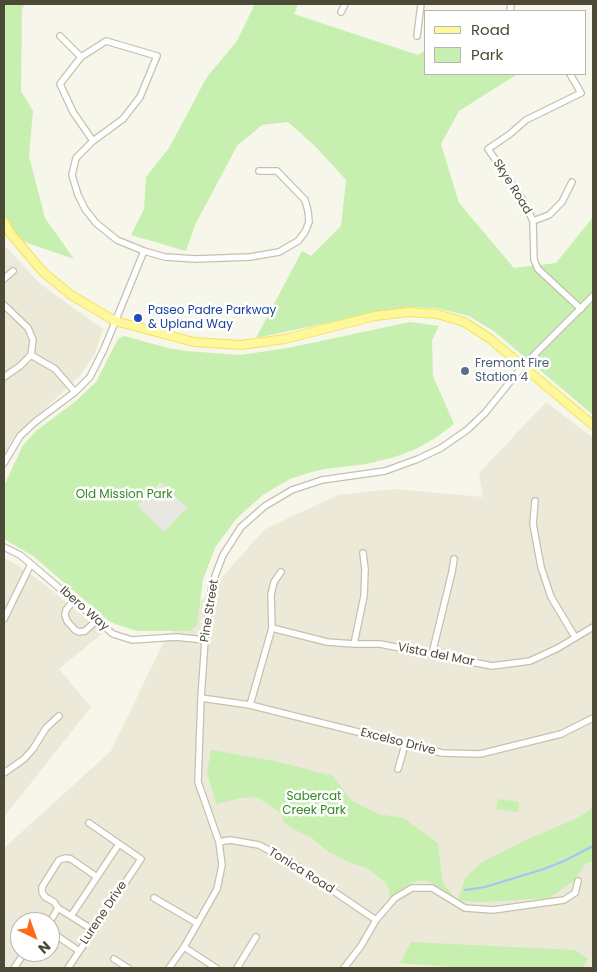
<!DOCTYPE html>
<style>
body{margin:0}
#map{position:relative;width:597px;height:972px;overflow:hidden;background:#f7f6eb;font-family:Poppins,sans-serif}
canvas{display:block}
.frame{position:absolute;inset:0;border:5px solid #4d4937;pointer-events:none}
.legend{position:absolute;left:424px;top:10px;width:162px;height:65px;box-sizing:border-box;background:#fff;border:1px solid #b8b6af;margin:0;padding:6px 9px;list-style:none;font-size:15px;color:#4d4937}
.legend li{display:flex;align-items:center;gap:10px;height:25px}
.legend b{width:25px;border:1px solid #b8b6af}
.north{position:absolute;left:10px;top:912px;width:50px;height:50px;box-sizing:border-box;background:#fff;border:1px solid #b8b6af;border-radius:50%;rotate:138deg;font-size:14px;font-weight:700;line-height:20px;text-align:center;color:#4d4937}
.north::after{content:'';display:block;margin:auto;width:18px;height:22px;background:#ff6a1a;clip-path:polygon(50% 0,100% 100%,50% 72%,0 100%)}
</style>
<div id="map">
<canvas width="597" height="972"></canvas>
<div class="frame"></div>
<ul class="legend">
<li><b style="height:6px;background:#fff79c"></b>Road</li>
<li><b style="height:14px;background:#c6efb0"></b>Park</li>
</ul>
<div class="north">N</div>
</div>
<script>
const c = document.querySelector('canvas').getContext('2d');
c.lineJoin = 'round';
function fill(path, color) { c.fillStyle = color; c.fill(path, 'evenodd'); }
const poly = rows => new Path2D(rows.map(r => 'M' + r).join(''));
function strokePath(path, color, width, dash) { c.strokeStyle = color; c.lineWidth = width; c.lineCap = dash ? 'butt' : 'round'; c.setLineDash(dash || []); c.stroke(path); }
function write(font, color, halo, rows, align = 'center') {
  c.font = font + ' Poppins,sans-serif'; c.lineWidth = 5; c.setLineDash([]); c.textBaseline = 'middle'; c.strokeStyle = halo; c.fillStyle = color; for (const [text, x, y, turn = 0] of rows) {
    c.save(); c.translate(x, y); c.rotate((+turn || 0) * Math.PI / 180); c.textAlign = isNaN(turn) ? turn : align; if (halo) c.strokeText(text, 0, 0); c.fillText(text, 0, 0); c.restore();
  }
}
fill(poly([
 [4,245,40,284,103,329,95,354,79,377,13,438,4,456],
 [546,402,593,438,593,968,4,968,4,848,111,751,163,643,265,529,338,495,394,489,483,497,479,473],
 [20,922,50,922,50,952,20,952],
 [4,558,17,565,39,580,103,633,59,669,91,707,4,817]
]), '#ece9d8');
fill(poly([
 [400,963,461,968,397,968]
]), '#f1efd3');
fill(poly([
 [4,4,25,4,22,9,21,91,33,111,29,156,45,218,74,259,4,235],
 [255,4,298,4,294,14,418,55,426,50,426,74,514,74,516,75,459,111,441,144,459,203,514,268,556,263,593,217,593,415,495,332,469,316,436,308,409,307,388,310,256,338,302,251,311,256,341,226,346,180,316,147,288,122,262,125,237,146,195,225,186,251,131,235,144,209,146,177,169,148,207,77,237,41],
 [410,322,439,326,432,340,433,376,454,424,437,437,418,448,395,457,366,464,325,469,308,473,290,479,264,494,237,518,216,546,203,579,197,625,193,629,190,631,137,631,118,625,109,621,33,556,4,539,4,486,23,445,36,431,76,401,96,382,118,339,124,336,168,348,187,351,240,355,288,348],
 [211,750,275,761,333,776,352,801,378,814,403,818,438,843,442,878,445,886,456,899,431,882,420,880,408,885,389,897,389,890,385,882,367,868,350,863,327,851,311,837,295,830,284,822,282,814,257,797,242,798,216,804,207,772],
 [498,799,519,802,518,812,496,809],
 [593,807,593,862,586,863,574,881,549,898,484,902,458,901,465,878,482,862,526,840,580,817],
 [411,942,575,950,588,959,583,968,577,967,576,968,461,968,400,963]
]), '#c6efb0');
fill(poly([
 [161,482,187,508,164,532,137,506]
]), '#e8e7e2');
strokePath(poly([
 [465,890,485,887,544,869,564,861,593,846]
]), '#a2c4f9', 2);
const minor = poly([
 [510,11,511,4],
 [341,12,345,4],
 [60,36,81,57],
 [417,36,421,4],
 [570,74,581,93,526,120,510,134,488,149,523,200,533,221,534,260,538,269,581,309],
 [93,141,73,112,60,84,81,57,106,41,157,56,140,97,123,119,93,141,76,158,72,175,78,195,85,209,96,223,117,240,144,251,165,257,196,259,250,257,279,252,298,241,305,232,309,222,308,211,305,200,277,171,259,171],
 [533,221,549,215,562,202,572,182],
 [4,279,13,271],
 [4,305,28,328,33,340,31,355,20,366,4,377],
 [31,355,55,369,75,392],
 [4,463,20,436,35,422,75,392,90,377,104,349,144,251],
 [535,501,533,524,541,567,551,597,575,637],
 [4,547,20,555,31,564,113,634,132,640,176,637,205,640],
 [74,600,66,610,65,615,67,621,75,630,79,632,85,631,97,620],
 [4,619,31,564],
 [272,628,327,642,354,644,380,644,492,666,530,661,558,648,593,627],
 [354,644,364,596,365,569,363,553],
 [432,654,452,572,454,559],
 [201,698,250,705,442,753,480,754,561,734,593,718],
 [250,705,272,628,271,595,274,582,281,572],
 [398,769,405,745],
 [4,773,24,759,33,749,46,728,59,716],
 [219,842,230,840,259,845,289,861,376,920],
 [154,898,197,923],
 [71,916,119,844],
 [50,922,58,908],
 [93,930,58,908,54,902,45,897,42,892,42,887,59,860,66,858,71,859,97,877],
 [53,933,79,951],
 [184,947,216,968],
 [114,959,128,968],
 [14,968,25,952],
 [68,968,141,859,89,823],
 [169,968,184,947,217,889,222,865,219,842,198,782,201,698,205,640,212,584,223,555,241,527,265,506,292,490,322,480,385,471,418,459,441,448,467,430,485,413,522,367,593,296],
 [237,968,256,937],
 [344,968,361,946,376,920,395,898,412,888,432,888,465,908,493,910,564,900,575,893,578,881]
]);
const major = poly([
 [4,222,10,233,43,272,71,295,115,321,194,342,241,345,285,339,375,316,409,312,437,314,464,322,489,338,593,425]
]);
strokePath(minor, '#c4c1ac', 8);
strokePath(major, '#f2e35e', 10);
strokePath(minor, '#fff', 5.5);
strokePath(major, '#fff79c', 8);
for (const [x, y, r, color] of [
 [138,318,5,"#1a4fb4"],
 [465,371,5,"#5c6f8a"]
]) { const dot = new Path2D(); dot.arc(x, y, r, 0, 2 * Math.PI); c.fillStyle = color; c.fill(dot); strokePath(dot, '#fff', 2); }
write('12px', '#4d4937', '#fff', [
 ["Skye Road",512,187,58],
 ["Ibero Way",84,609,41],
 ["Pine Street",210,611,-81],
 ["Vista del Mar",436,655,11],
 ["Excelso Drive",398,742,14],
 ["Tonica Road",301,871,32],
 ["Lurene Drive",104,913,-56]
]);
write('12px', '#164399', '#fff', [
 ["Paseo Padre Parkway",148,311],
 ["& Upland Way",148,325]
], 'left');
write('12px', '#4e5e75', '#fff', [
 ["Fremont Fire",475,364],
 ["Station 4",475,378]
], 'left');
write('12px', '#348722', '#fff', [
 ["Old Mission Park",124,495],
 ["Sabercat",314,797],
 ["Creek Park",314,811]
]);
</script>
